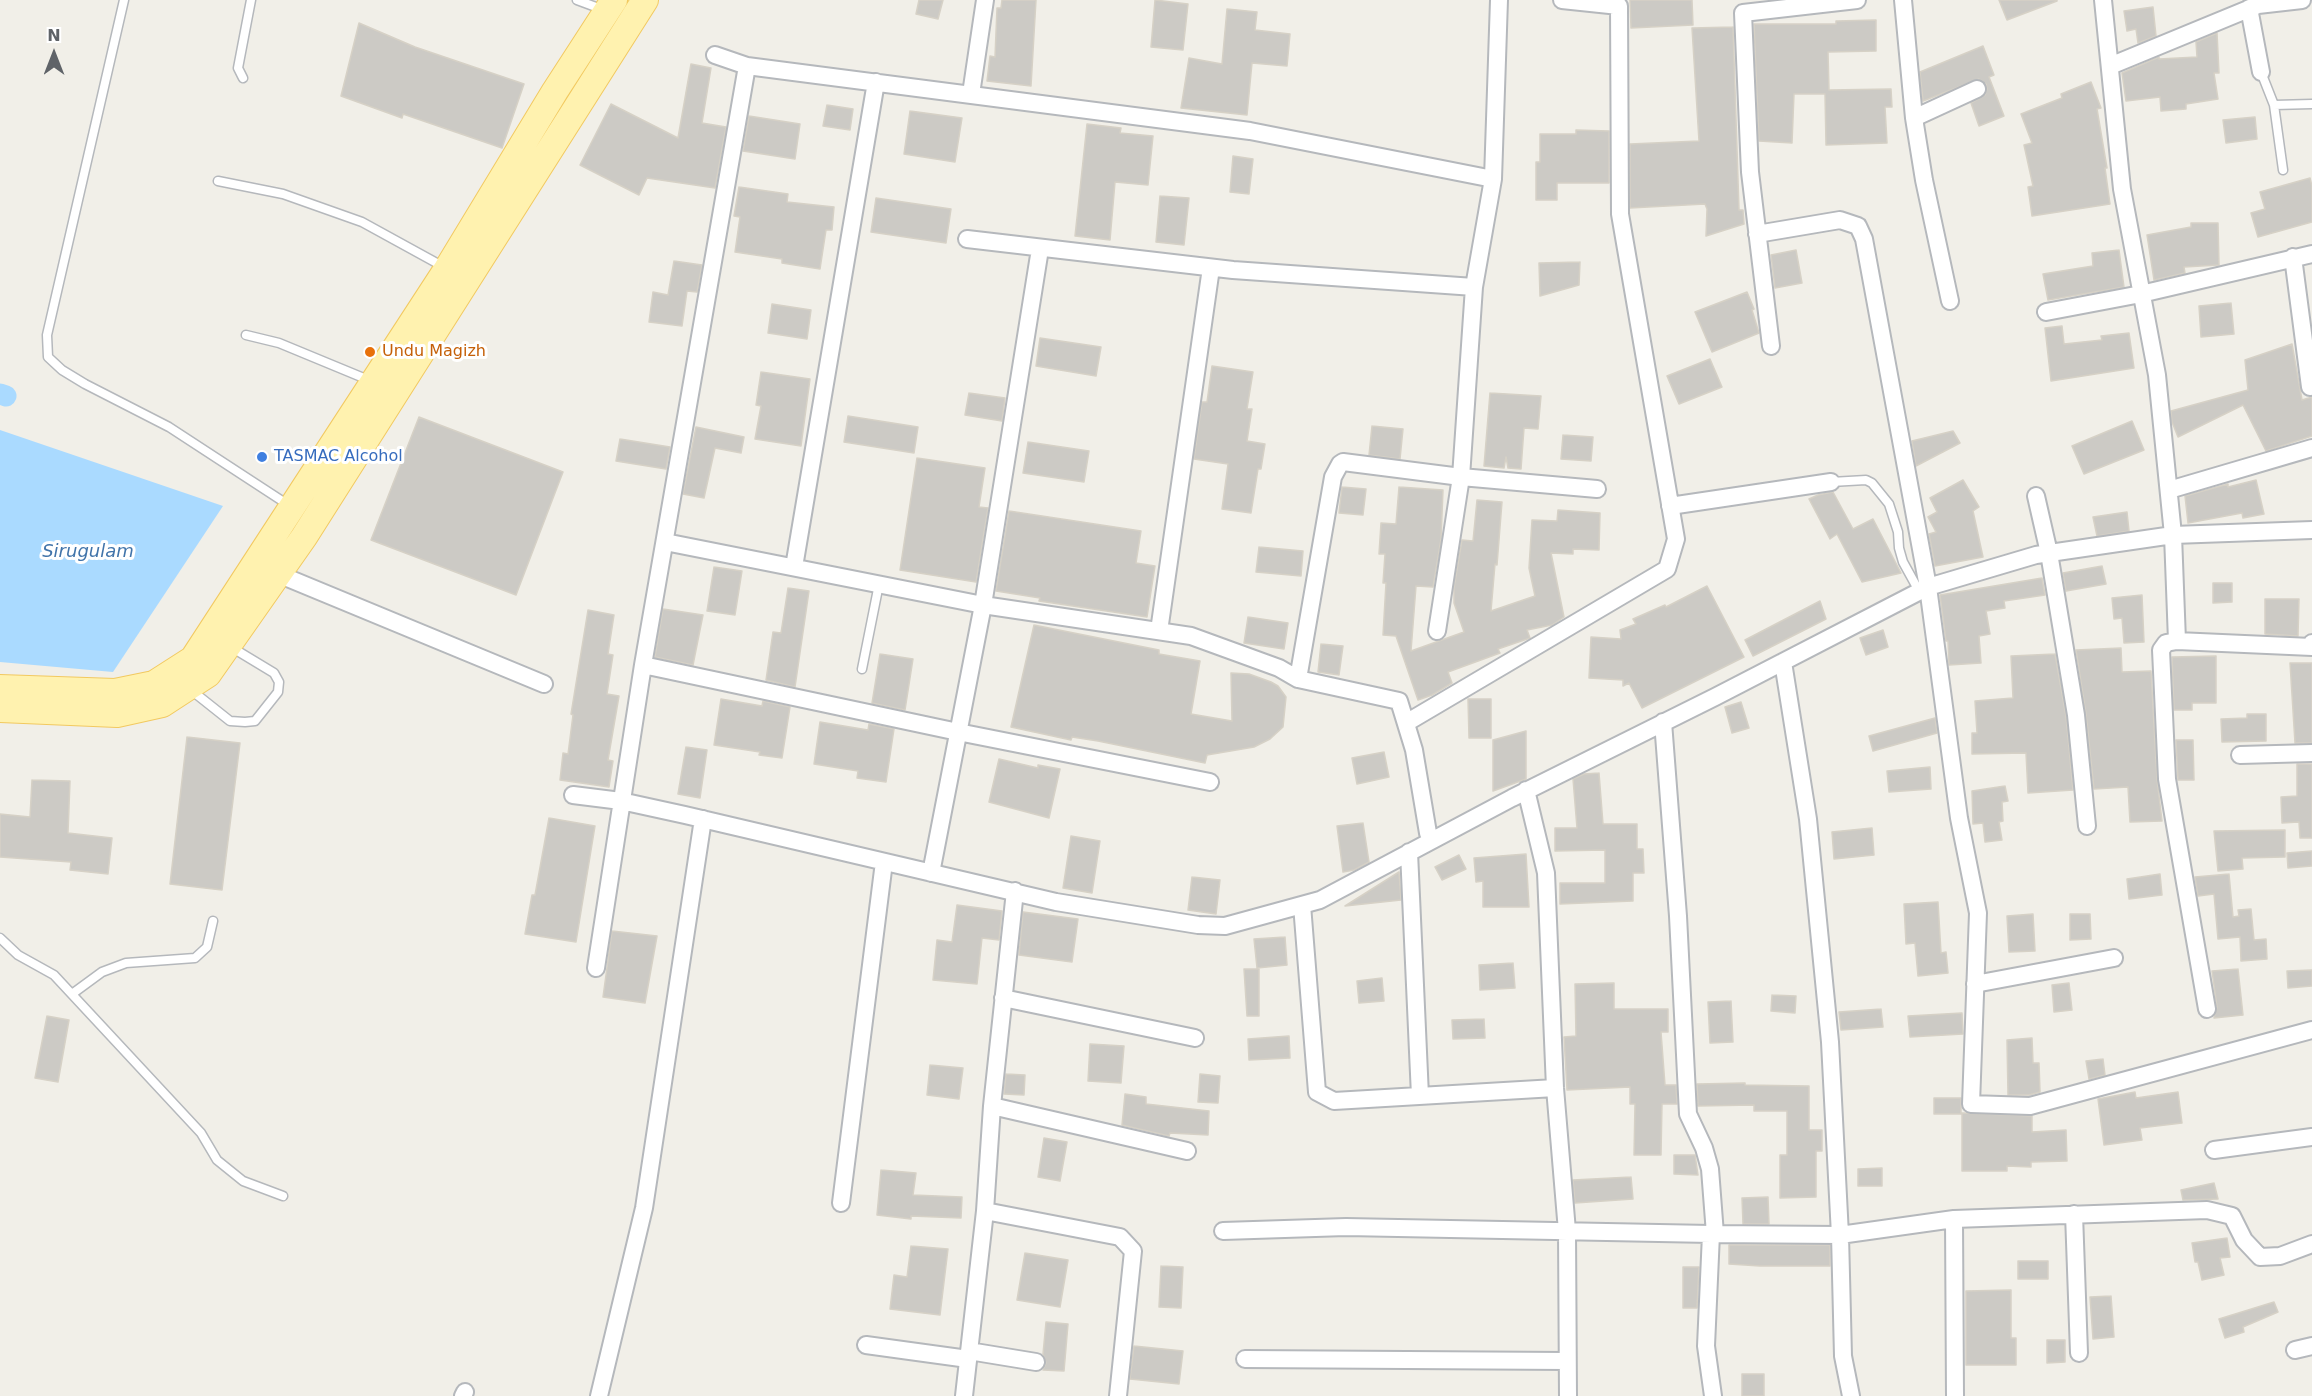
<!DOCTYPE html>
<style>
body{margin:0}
#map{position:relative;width:2312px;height:1396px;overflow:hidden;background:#f1efe8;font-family:"DejaVu Sans",sans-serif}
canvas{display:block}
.north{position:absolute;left:24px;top:24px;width:60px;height:60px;-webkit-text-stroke:4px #fff;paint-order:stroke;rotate:0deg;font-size:16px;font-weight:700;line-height:24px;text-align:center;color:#5f6368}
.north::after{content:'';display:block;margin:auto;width:21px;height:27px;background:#5f6368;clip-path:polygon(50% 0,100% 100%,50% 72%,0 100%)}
</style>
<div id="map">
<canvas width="2312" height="1396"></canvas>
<div class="north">N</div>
</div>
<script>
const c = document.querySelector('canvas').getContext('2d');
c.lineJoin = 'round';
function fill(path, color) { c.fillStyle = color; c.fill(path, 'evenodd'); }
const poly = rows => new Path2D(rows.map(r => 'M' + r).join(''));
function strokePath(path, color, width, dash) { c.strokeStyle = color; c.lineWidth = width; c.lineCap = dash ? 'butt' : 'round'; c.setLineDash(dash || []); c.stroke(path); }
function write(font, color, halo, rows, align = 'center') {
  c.font = font + ' "DejaVu Sans",sans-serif'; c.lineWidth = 6; c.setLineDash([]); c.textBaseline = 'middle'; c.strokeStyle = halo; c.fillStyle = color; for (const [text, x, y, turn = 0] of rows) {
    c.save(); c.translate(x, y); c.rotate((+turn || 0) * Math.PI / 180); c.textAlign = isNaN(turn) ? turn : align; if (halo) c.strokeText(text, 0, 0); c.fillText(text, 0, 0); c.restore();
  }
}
fill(poly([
 [0,430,223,506,113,672,0,662]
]), '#aadaff');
strokePath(poly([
 [0,394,6,396]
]), '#aadaff', 21);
const building = poly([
 [919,0,943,0,938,19,916,14,919,0],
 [1002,0,1036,0,1031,86,987,81,990,56,995,57,997,8,1001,8,1002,0],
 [1155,0,1188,4,1183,50,1151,47,1155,0],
 [1630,0,1692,0,1693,25,1631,28,1630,0],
 [1999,0,2057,0,2057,1,2007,20,1999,0],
 [2153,7,2156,36,2138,43,2136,29,2127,31,2124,11,2153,7],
 [1227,9,1257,12,1255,30,1290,34,1287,66,1252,63,1247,115,1181,108,1189,58,1222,64,1227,9],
 [1876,20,1876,51,1828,52,1829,90,1891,89,1892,107,1885,107,1887,143,1826,145,1825,94,1794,94,1792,143,1759,141,1754,24,1836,24,1836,21,1876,20],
 [359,23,415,47,524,84,502,148,403,114,402,118,341,96,359,23],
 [1733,27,1739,210,1743,210,1744,224,1706,236,1707,209,1705,204,1630,208,1630,144,1699,141,1692,28,1733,27],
 [2217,33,2219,73,2214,73,2218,99,2186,104,2186,109,2161,111,2160,97,2126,101,2122,73,2159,57,2159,59,2197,57,2196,42,2217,33],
 [1983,46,1994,75,1989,77,2004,116,1979,126,1971,103,1985,95,1987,89,1986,84,1979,79,1923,101,1920,72,1983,46],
 [691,64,711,68,702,123,726,127,715,188,647,178,639,195,580,165,611,104,678,138,691,64],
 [2091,82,2101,108,2097,109,2107,168,2105,168,2110,204,2032,216,2028,187,2033,186,2024,145,2032,143,2021,114,2062,98,2061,94,2091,82],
 [827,105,853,109,850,130,823,126,827,105],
 [910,111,962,118,955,162,904,154,910,111],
 [749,116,800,124,795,159,743,151,749,116],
 [2255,117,2257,139,2226,143,2223,120,2255,117],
 [1087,124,1121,128,1120,133,1153,136,1148,185,1115,182,1110,240,1075,236,1087,124],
 [1576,130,1609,131,1609,183,1557,183,1557,200,1536,200,1536,162,1540,162,1540,134,1576,134,1576,130],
 [1233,156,1253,159,1249,194,1230,192,1233,156],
 [2310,178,2312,186,2312,222,2258,237,2251,213,2265,209,2260,192,2310,178],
 [739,187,788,194,787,202,834,207,832,230,826,230,820,269,782,263,782,259,735,252,740,217,734,216,739,187],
 [1160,196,1189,198,1184,245,1156,242,1160,196],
 [876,198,951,209,946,243,871,232,876,198],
 [2191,223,2218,223,2219,265,2184,267,2185,273,2154,280,2147,235,2191,227,2191,223],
 [1796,250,1802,283,1775,288,1771,255,1796,250],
 [2119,250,2124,287,2048,300,2043,274,2093,266,2092,253,2119,250],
 [674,261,702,265,697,292,687,291,682,326,649,322,653,292,668,295,674,261],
 [1580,262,1579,285,1540,296,1539,263,1580,262],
 [1747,292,1754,309,1752,310,1759,333,1712,352,1695,312,1747,292],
 [2231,303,2234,334,2201,337,2199,306,2231,303],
 [772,304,811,310,807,339,768,333,772,304],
 [2062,326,2064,344,2102,340,2101,336,2129,333,2134,368,2051,381,2045,328,2062,326],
 [1040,338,1101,347,1096,376,1036,366,1040,338],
 [2292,344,2302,400,2312,397,2312,436,2266,451,2243,405,2178,437,2172,422,2171,411,2248,390,2245,360,2292,344],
 [1710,359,1722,387,1679,404,1667,376,1710,359],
 [1212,366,1253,372,1247,409,1252,409,1247,441,1265,444,1261,469,1258,469,1251,513,1222,509,1228,464,1194,459,1202,402,1207,402,1212,366],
 [761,372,810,379,801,446,755,439,761,406,756,405,761,372],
 [969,393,1005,398,1002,421,965,415,969,393],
 [1490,393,1541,396,1538,429,1524,428,1521,469,1508,468,1506,457,1504,468,1484,466,1490,393],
 [848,416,918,427,914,453,844,442,848,416],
 [419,417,563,472,516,595,371,540,419,417],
 [2132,421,2144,450,2084,474,2072,446,2132,421],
 [1372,426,1403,429,1400,459,1369,455,1372,426],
 [696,427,744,437,741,453,715,448,704,498,683,494,696,427],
 [1953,431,1960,443,1916,466,1912,441,1953,431],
 [1563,435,1593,437,1591,461,1561,459,1563,435],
 [620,439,670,447,666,469,616,461,620,439],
 [1028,442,1089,451,1084,482,1023,473,1028,442],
 [917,458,985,468,979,507,988,508,976,582,900,570,917,458],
 [1963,480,1979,507,1973,511,1983,557,1935,566,1929,534,1936,532,1928,517,1937,512,1930,498,1963,480],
 [2256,480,2264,514,2243,518,2242,513,2188,523,2185,496,2228,484,2228,487,2256,480],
 [1342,487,1366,489,1363,515,1339,513,1342,487],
 [1399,487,1443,490,1441,539,1433,587,1416,586,1411,651,1464,632,1454,603,1454,588,1462,540,1473,541,1477,500,1502,502,1497,565,1495,564,1491,611,1535,596,1529,568,1532,520,1557,521,1558,510,1600,513,1599,550,1573,549,1573,554,1551,553,1564,617,1552,625,1527,630,1530,638,1498,649,1500,653,1448,672,1452,683,1432,695,1418,700,1396,636,1383,635,1386,583,1383,583,1385,554,1379,554,1381,523,1396,524,1399,487],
 [1833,492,1853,529,1873,519,1901,573,1862,582,1837,534,1830,539,1809,499,1818,495,1833,492],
 [1009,511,1141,531,1136,563,1155,566,1147,617,1039,601,1040,598,996,591,1009,511],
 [2127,512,2129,531,2097,536,2093,517,2127,512],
 [1259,547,1303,551,1301,576,1256,572,1259,547],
 [2102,566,2106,584,2066,591,2063,573,2102,566],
 [714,567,742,571,735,615,707,611,714,567],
 [2042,578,2045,595,2004,601,2005,608,1986,611,1990,634,1979,636,1981,663,1949,665,1948,641,1946,641,1940,595,2042,578],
 [2213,583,2232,583,2232,602,2213,603,2213,583],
 [1707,586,1744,657,1642,708,1629,683,1623,686,1623,680,1589,678,1591,637,1621,639,1620,630,1636,624,1633,619,1665,605,1666,607,1707,586],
 [788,588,809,591,795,687,766,680,773,632,781,633,788,588],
 [2142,595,2144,642,2124,643,2122,618,2114,619,2112,598,2142,595],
 [2265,599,2299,599,2298,636,2265,634,2265,599],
 [1820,601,1826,619,1753,656,1745,640,1820,601],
 [663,609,703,615,693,665,655,657,663,609],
 [588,610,614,615,608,654,613,655,607,694,619,696,608,760,613,761,609,787,560,780,563,753,568,754,573,715,571,714,588,610],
 [1248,617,1288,623,1284,649,1244,643,1248,617],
 [1034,625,1159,650,1159,654,1200,661,1191,714,1232,721,1231,673,1249,674,1271,682,1278,686,1286,697,1283,727,1270,739,1254,747,1207,755,1205,763,1098,741,1072,737,1071,740,1011,727,1034,625],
 [1883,630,1888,647,1866,655,1860,638,1883,630],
 [1321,644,1343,646,1339,675,1318,672,1321,644],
 [2121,648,2122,672,2151,671,2157,779,2162,821,2130,822,2128,787,2094,789,2086,714,2076,650,2121,648],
 [880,654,913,659,905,710,872,703,880,654],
 [2055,654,2066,716,2073,790,2028,793,2026,753,1972,754,1972,733,1977,733,1975,701,2013,698,2011,656,2055,654],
 [2216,656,2216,703,2192,703,2192,710,2174,710,2172,657,2216,656],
 [2290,663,2312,663,2312,743,2295,743,2290,663],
 [721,699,762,706,763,701,790,707,782,758,759,755,760,752,714,745,721,699],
 [1468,699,1491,699,1491,738,1469,738,1468,699],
 [1741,702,1749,728,1732,733,1725,707,1741,702],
 [2247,714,2266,714,2266,741,2222,742,2221,719,2247,718,2247,714],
 [1935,718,1937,733,1873,751,1869,736,1935,718],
 [820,722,868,730,869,724,894,729,886,782,857,778,858,771,814,764,820,722],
 [1526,731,1526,779,1493,791,1493,740,1526,731],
 [187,737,240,743,222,890,170,884,187,737],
 [2176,740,2193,740,2194,780,2178,780,2176,740],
 [686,747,707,750,700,798,678,794,686,747],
 [1384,752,1389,777,1357,784,1352,758,1384,752],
 [999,759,1038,768,1038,765,1060,769,1049,818,989,802,999,759],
 [2297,764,2312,764,2312,838,2300,838,2299,822,2282,823,2281,797,2297,796,2297,764],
 [1930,767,1931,789,1889,792,1887,771,1930,767],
 [1599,773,1603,824,1637,824,1637,849,1643,849,1644,873,1633,873,1633,901,1560,904,1560,883,1605,883,1605,850,1555,851,1555,828,1577,828,1573,779,1584,774,1599,773],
 [32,780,70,781,68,833,112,838,108,874,70,870,71,862,0,857,0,814,30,817,32,780],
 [2005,786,2008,801,2002,802,2003,821,1999,822,2002,840,1985,842,1983,823,1973,824,1972,791,2005,786],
 [549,818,595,826,576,942,525,934,532,895,535,895,549,818],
 [1363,823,1369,862,1354,870,1343,872,1337,826,1363,823],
 [1872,828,1874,855,1834,859,1832,832,1872,828],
 [2285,830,2285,857,2242,858,2243,869,2218,871,2214,831,2285,830],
 [1071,836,1100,841,1092,893,1063,888,1071,836],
 [2312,851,2312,866,2288,868,2287,853,2312,851],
 [1526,854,1529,907,1483,907,1483,881,1476,882,1474,858,1526,854],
 [1459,855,1466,869,1442,880,1435,867,1459,855],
 [1399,872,1401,900,1345,906,1399,872],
 [2160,874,2162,895,2129,899,2127,879,2160,874],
 [2229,874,2233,917,2239,916,2238,910,2251,909,2254,940,2266,939,2267,959,2241,961,2240,937,2218,939,2214,894,2198,896,2195,877,2229,874],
 [1192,877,1220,880,1216,914,1188,910,1192,877],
 [1938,902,1941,953,1946,952,1948,973,1918,976,1915,943,1906,944,1904,904,1938,902],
 [957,905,1002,911,999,940,982,938,977,984,933,980,937,940,952,942,957,905],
 [1023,912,1078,919,1072,962,1019,955,1023,912],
 [2033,914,2035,951,2009,952,2007,916,2033,914],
 [2070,914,2090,914,2091,939,2070,940,2070,914],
 [612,931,657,936,645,1003,603,997,612,931],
 [1285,937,1287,965,1257,968,1254,939,1285,937],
 [1513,963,1515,988,1480,990,1479,965,1513,963],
 [1244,969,1259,969,1259,1016,1247,1016,1244,969],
 [2238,969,2243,1015,2214,1018,2217,1007,2212,971,2238,969],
 [2312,970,2312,986,2288,988,2287,971,2312,970],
 [1382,978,1384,1001,1359,1003,1357,981,1382,978],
 [1614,983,1614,1009,1668,1009,1668,1032,1661,1032,1665,1085,1676,1085,1677,1104,1662,1104,1661,1155,1634,1155,1635,1104,1630,1104,1630,1087,1567,1090,1564,1037,1576,1036,1575,984,1614,983],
 [2069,983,2072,1010,2054,1012,2052,985,2069,983],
 [1772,995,1796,996,1795,1013,1771,1011,1772,995],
 [1731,1001,1733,1042,1710,1043,1708,1002,1731,1001],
 [1881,1009,1883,1027,1841,1030,1839,1012,1881,1009],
 [1962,1013,1963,1034,1910,1037,1908,1016,1962,1013],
 [47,1016,69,1020,58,1082,35,1078,47,1016],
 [1484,1019,1485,1038,1453,1039,1452,1020,1484,1019],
 [1289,1036,1290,1058,1249,1060,1248,1039,1289,1036],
 [2032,1038,2033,1063,2039,1063,2040,1092,2029,1095,2008,1095,2007,1040,2032,1038],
 [1090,1044,1124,1046,1121,1083,1088,1081,1090,1044],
 [2103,1059,2105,1075,2089,1079,2086,1061,2103,1059],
 [930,1065,963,1068,959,1099,927,1095,930,1065],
 [1006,1074,1025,1075,1024,1095,1004,1094,1006,1074],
 [1200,1074,1220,1076,1218,1103,1198,1102,1200,1074],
 [1745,1083,1745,1085,1809,1086,1809,1130,1822,1130,1822,1151,1816,1151,1816,1197,1780,1198,1780,1155,1787,1155,1787,1111,1754,1111,1754,1105,1698,1106,1697,1084,1745,1083],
 [2135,1092,2136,1098,2178,1092,2182,1123,2140,1128,2142,1140,2104,1145,2098,1099,2135,1092],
 [1125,1094,1146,1097,1146,1104,1209,1111,1208,1135,1170,1133,1169,1136,1122,1125,1125,1094],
 [1934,1098,1961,1098,1961,1114,1934,1114,1934,1098],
 [1962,1113,2032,1116,2032,1132,2066,1130,2067,1161,2031,1162,2031,1167,2007,1166,2007,1171,1962,1171,1962,1113],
 [1044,1138,1067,1142,1060,1181,1038,1177,1044,1138],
 [1674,1155,1695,1155,1698,1175,1674,1174,1674,1155],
 [1882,1168,1882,1186,1858,1186,1858,1169,1882,1168],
 [881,1170,916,1173,913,1195,962,1197,961,1218,911,1216,911,1219,877,1215,881,1170],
 [1631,1177,1633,1199,1575,1203,1573,1180,1631,1177],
 [2214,1183,2218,1199,2183,1200,2181,1190,2214,1183],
 [1768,1197,1769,1224,1743,1224,1742,1198,1768,1197],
 [2227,1238,2230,1257,2220,1258,2224,1275,2202,1280,2198,1262,2195,1262,2192,1243,2227,1238],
 [1729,1245,1830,1245,1830,1266,1760,1266,1729,1264,1729,1245],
 [911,1246,948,1249,940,1315,890,1309,894,1275,907,1277,911,1246],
 [1025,1253,1068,1260,1060,1307,1017,1300,1025,1253],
 [2018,1261,2048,1261,2048,1279,2018,1279,2018,1261],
 [1161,1266,1183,1267,1181,1308,1159,1307,1161,1266],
 [1683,1267,1699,1267,1697,1308,1683,1308,1683,1267],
 [2011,1290,2011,1338,2016,1338,2016,1365,1966,1365,1966,1291,2011,1290],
 [2111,1296,2114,1337,2093,1339,2090,1297,2111,1296],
 [2274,1302,2278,1312,2243,1327,2244,1332,2225,1338,2219,1319,2274,1302],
 [1046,1322,1068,1324,1064,1371,1043,1370,1046,1363,1043,1354,1046,1322],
 [2047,1340,2065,1340,2065,1362,2047,1363,2047,1340],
 [1134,1346,1183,1351,1179,1384,1130,1379,1134,1346],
 [1742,1374,1764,1374,1764,1396,1742,1396,1742,1374]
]);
fill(building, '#cccac5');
strokePath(building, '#d6d1c6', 1.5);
const lane = poly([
 [124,0,47,335,48,357,62,370,85,384,169,427,290,506],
 [577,0,604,10],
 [2261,72,2274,105,2283,170],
 [243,78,238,68,251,0],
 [2274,105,2312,104],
 [218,181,283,194,362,222,444,267],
 [246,335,279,343,371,381],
 [1831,482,1866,480,1872,483,1889,504,1898,532,1899,548,1903,562,1919,591],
 [862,669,879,584],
 [191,690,230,721,245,722,255,721,278,692,279,682,274,673,231,647],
 [0,938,18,955,54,975,201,1133,217,1160,243,1181,283,1196],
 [72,994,102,972,126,963,195,958,207,947,213,921]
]);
const street = poly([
 [1903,0,1914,118,1924,180,1950,301],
 [2103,0,2122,189,2157,375,2173,535,2177,641],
 [2258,5,2302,0],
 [2249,8,2261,72],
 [715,55,747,66,1250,131,1493,179],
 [2110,66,2258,5,2259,0],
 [971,94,985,0],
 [1914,118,1977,89],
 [1757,234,1840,220,1858,226,1864,239,1928,587,1959,818,1978,913,1971,1104,2030,1106,2312,1030],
 [967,239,1233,270,1474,287],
 [2293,257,2310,387],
 [2046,312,2141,294,2312,254],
 [1771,346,1750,172,1743,13,1857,0],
 [2169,490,2312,448],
 [2036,496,2049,553,2076,715,2087,826],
 [1670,506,1831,482],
 [665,542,983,605,1191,636,1279,668,1298,679,1399,701,1414,750,1428,833,1431,841],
 [794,567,876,82],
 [278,574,544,684],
 [1159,631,1211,268],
 [1437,631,1461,477,1597,489],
 [1783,662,1808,819,1830,1042,1840,1235,1843,1356,1851,1396],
 [643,665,958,732,1210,782],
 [1298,679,1333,477,1340,464,1343,462,1461,477,1474,287,1493,179,1499,0],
 [1663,722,1678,916,1688,1114,1704,1148,1710,1169,1715,1234],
 [1406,723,1667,569,1676,539,1620,214,1619,6,1562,0],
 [2240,755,2312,753],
 [1526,790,1546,873,1555,1088,1567,1231,1568,1396],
 [573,795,621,801,685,815,1056,902,1198,925,1225,926,1320,900,1512,798,1715,697,1928,587,2036,555,2173,535,2312,530],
 [1409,852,1420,1096],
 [931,873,983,605,1040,249],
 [1302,905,1317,1092,1334,1101,1555,1088],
 [596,968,643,665,747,66],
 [1975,984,2114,958],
 [1003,998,1195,1038],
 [2207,1009,2167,779,2161,650,2166,643,2177,641,2312,647,2312,643],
 [992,1106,1187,1151],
 [2214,1150,2312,1137],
 [841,1203,884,862],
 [985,1211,992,1106,1015,891],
 [2074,1214,2079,1353],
 [1954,1219,1955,1396],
 [1223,1231,1346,1227,1711,1234,1840,1235,1954,1219,2207,1210,2232,1216,2244,1240,2260,1257,2280,1256,2312,1244],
 [1711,1234,1706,1346,1713,1396],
 [866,1345,968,1359],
 [2295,1350,2312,1346],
 [969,1351,1036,1362],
 [1245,1359,1567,1361],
 [463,1396,465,1392],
 [599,1396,644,1208,703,819],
 [964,1396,985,1211,1120,1237,1133,1251,1118,1396]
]);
const primary = poly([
 [0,688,115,692,154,684,193,659,447,269,555,91,614,0],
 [0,709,117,714,162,704,208,674,304,537,645,0]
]);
strokePath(lane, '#b5b8bc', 11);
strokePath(street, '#b5b8bc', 20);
strokePath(primary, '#f2c960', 28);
strokePath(lane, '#fff', 8);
strokePath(street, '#fff', 16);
strokePath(primary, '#fff2af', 26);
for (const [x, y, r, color] of [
 [370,352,6,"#e8710a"],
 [262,457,6,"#3f7fe0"]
]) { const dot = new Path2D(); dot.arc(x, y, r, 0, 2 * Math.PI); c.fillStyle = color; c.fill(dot); strokePath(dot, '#fff', 2); }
write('16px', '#c56008', '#fff', [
 ["Undu Magizh",382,352]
], 'left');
write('16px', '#366cbe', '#fff', [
 ["TASMAC Alcohol",274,457]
], 'left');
write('italic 18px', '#4174aa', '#fff', [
 ["Sirugulam",88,552]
]);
</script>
